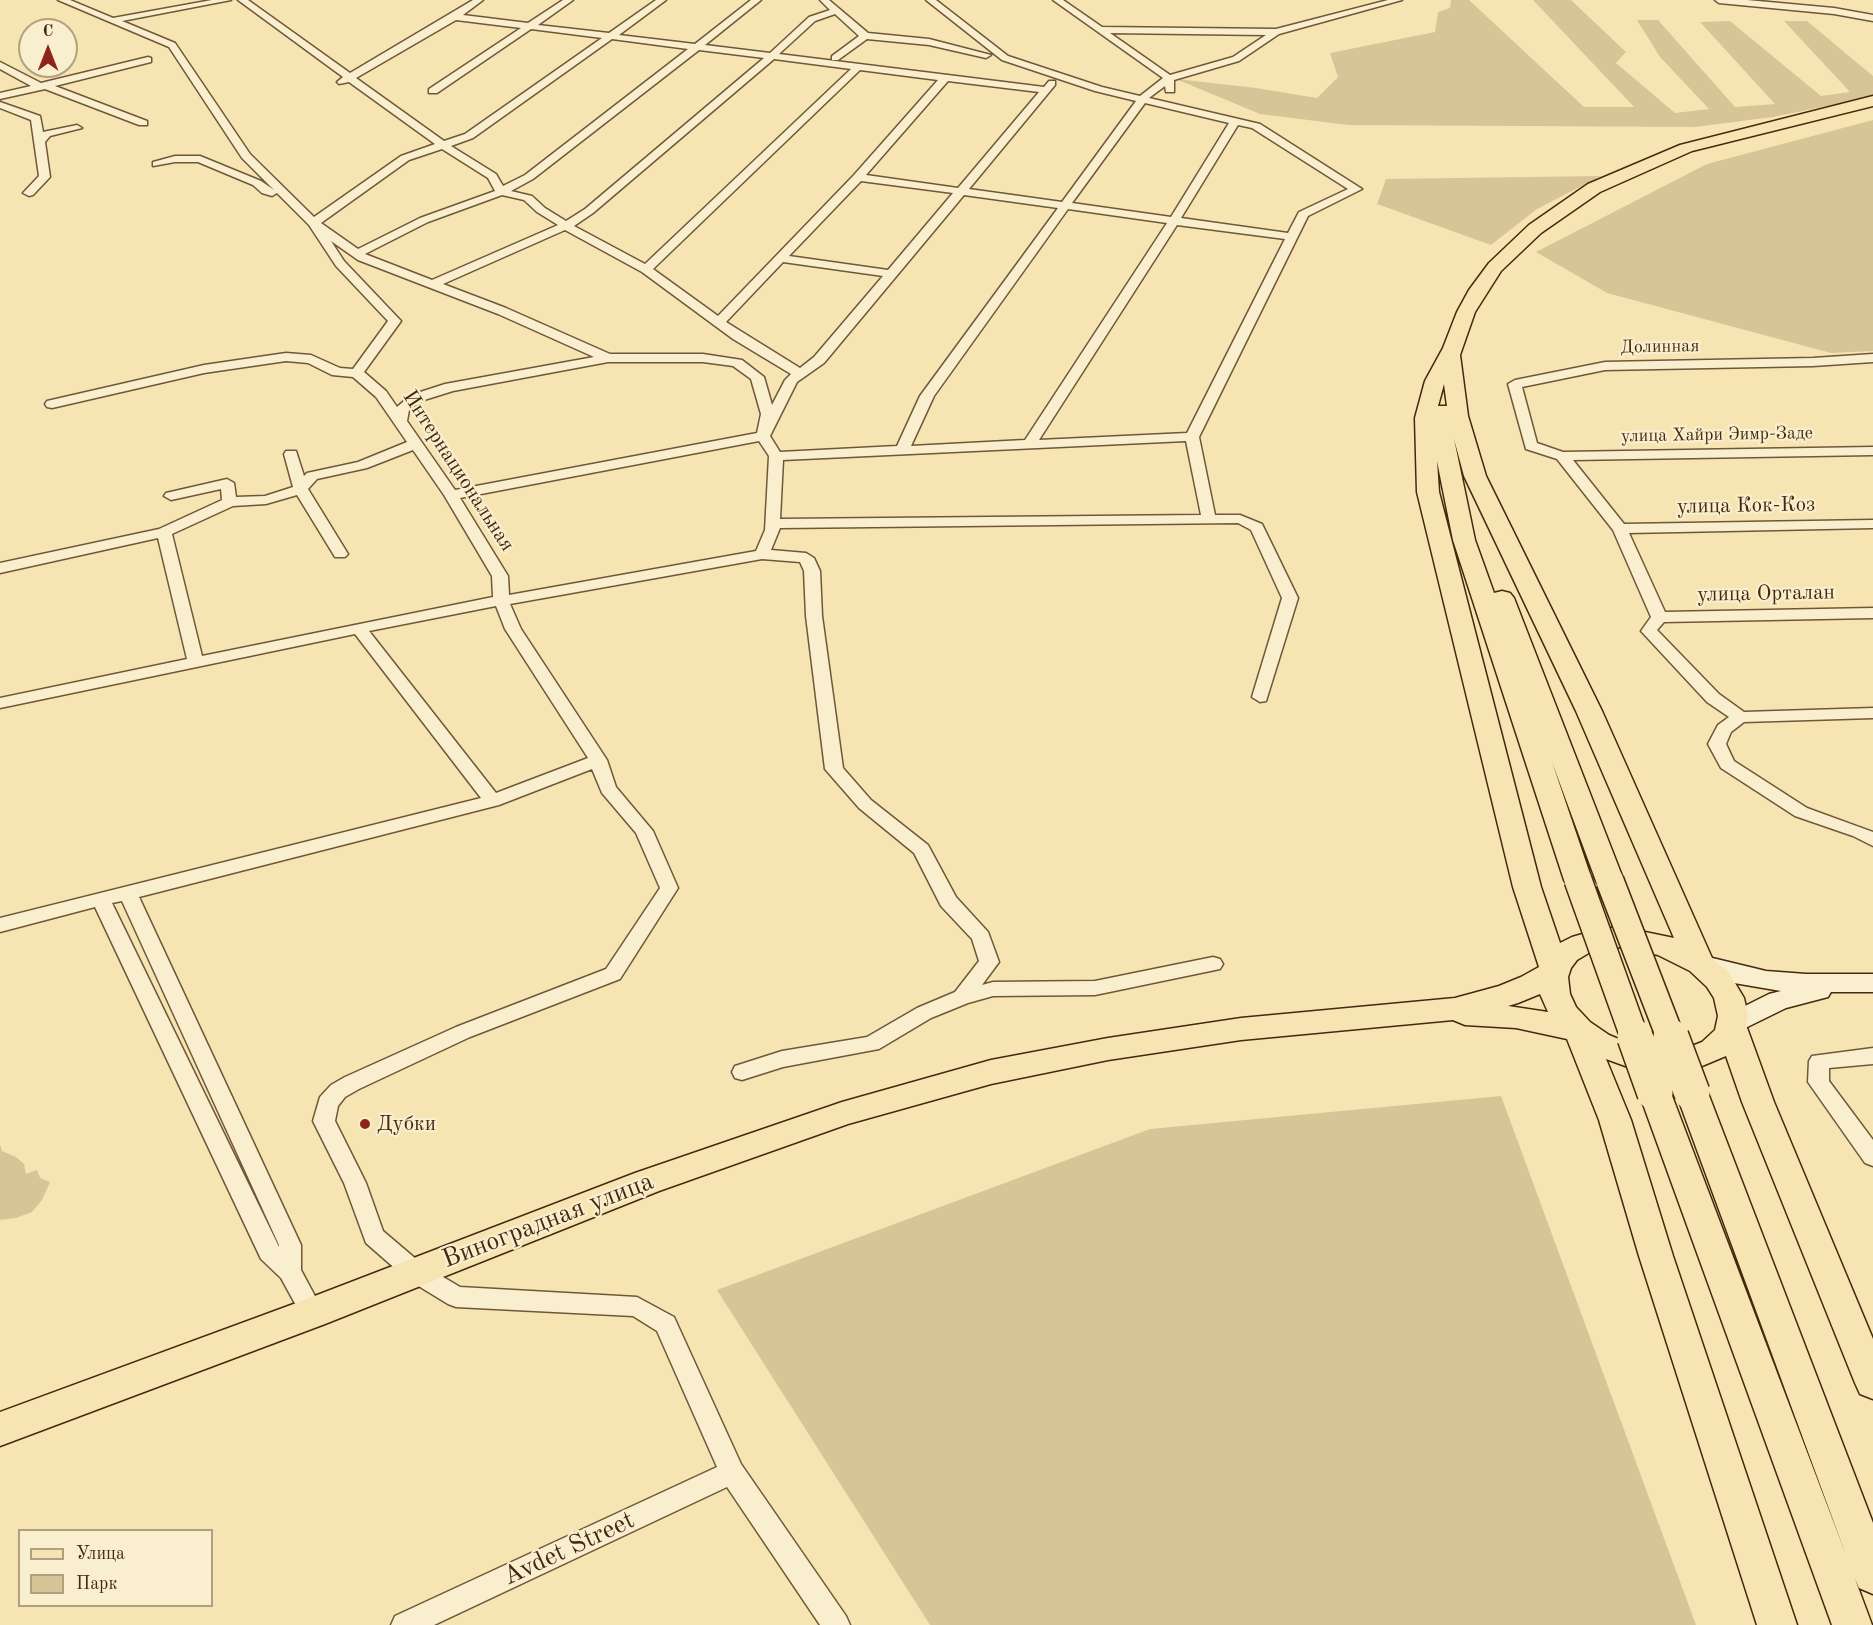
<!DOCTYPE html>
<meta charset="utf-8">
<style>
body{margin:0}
#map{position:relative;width:1873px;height:1625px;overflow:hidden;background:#f6e5b3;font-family:"Old Standard TT",serif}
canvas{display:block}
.legend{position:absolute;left:18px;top:1529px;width:195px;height:78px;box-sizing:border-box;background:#f9eece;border:2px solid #b19f82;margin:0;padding:8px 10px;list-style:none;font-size:18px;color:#44280f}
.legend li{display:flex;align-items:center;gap:12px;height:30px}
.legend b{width:30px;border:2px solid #b19f82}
.north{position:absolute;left:18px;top:18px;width:60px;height:60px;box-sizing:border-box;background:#f9eece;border:2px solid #b19f82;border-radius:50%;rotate:0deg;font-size:16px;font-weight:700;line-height:24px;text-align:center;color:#44280f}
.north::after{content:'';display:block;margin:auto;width:21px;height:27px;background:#8f2418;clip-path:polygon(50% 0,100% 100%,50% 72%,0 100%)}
</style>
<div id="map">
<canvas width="1873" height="1625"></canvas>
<ul class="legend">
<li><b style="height:8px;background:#f6e5b3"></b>Улица</li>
<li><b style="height:16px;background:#d8c597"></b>Парк</li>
</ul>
<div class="north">С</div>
</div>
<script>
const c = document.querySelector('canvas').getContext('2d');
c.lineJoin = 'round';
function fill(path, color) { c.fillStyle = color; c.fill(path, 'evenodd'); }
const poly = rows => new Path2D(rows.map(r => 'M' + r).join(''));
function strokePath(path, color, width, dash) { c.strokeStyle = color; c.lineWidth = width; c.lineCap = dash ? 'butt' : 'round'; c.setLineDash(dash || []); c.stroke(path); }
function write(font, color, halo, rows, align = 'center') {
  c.font = font + ' "Old Standard TT",serif'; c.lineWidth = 4.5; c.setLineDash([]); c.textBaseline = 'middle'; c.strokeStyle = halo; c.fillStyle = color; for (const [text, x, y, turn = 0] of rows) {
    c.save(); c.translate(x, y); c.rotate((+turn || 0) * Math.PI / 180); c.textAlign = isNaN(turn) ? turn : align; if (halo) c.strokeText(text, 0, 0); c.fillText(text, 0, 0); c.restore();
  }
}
fill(poly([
 [1451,0,1469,0,1584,107,1634,107,1533,0,1571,0,1626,52,1616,63,1675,113,1709,109,1660,57,1637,20,1658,20,1735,107,1775,104,1700,22,1730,21,1821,96,1850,92,1784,21,1807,21,1873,76,1873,97,1773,117,1695,127,1348,125,1260,114,1176,79,1256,88,1317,98,1338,77,1330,53,1435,32,1438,12,1450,8],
 [1873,120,1873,351,1831,353,1607,293,1536,252,1707,164],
 [1601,176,1537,209,1491,245,1377,204,1386,179],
 [1501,1096,1696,1625,930,1625,717,1290,1150,1129],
 [0,1144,2,1151,16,1157,24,1164,26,1174,37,1170,40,1178,50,1182,42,1200,32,1212,16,1218,0,1220]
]), '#d8c597');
const minor = poly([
 [58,0,70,0,113,18,212,0,231,0,122,21,175,43,250,154,314,217,401,156,435,144,349,82,339,84,337,82,343,77,238,0,248,0,350,73,473,0,483,0,463,15,528,23,563,0,573,0,538,25,609,33,656,0,666,0,619,35,695,44,751,0,761,0,705,45,770,53,809,17,830,10,820,0,829,0,868,33,929,39,991,55,986,58,929,45,867,39,838,60,832,60,832,56,859,36,835,14,815,21,779,54,1044,87,1049,81,1055,81,1055,85,969,189,1062,202,1136,101,1095,91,1002,60,926,0,936,0,1008,56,1102,87,1140,96,1163,78,1053,0,1063,0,1102,27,1276,29,1388,0,1402,0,1279,34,1239,61,1174,80,1174,92,1166,92,1165,86,1149,98,1260,124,1362,189,1308,216,1199,437,1215,515,1240,515,1262,524,1298,598,1266,701,1260,702,1252,697,1282,598,1251,530,1238,523,780,528,771,550,806,553,814,558,820,571,822,616,843,768,871,800,928,845,956,897,988,932,999,962,982,985,993,982,1095,981,1213,957,1220,959,1223,964,1220,969,1095,995,993,996,968,1003,931,1018,879,1049,783,1067,742,1080,735,1078,732,1072,735,1066,782,1051,867,1037,917,1008,955,992,979,961,972,939,941,906,914,853,859,808,825,769,806,616,804,571,800,562,762,559,510,604,521,629,607,760,616,787,653,831,678,888,620,979,470,1037,359,1089,345,1097,338,1106,335,1121,366,1183,383,1231,423,1265,460,1287,637,1297,674,1317,741,1464,846,1616,850,1625,820,1625,727,1487,434,1625,391,1625,395,1616,717,1467,657,1331,633,1316,456,1307,448,1304,407,1279,366,1243,344,1183,313,1121,320,1097,331,1085,345,1077,456,1027,606,969,660,888,636,833,602,793,592,769,499,805,139,897,301,1245,301,1270,324,1313,320,1320,312,1323,304,1320,281,1278,261,1259,95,907,0,932,0,918,481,798,355,634,0,708,0,698,187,659,158,538,0,573,0,563,159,529,222,500,221,489,171,500,164,496,166,493,227,479,234,483,236,497,265,496,293,487,284,454,286,451,296,451,304,476,307,473,358,462,407,442,376,397,353,377,332,375,308,363,286,361,204,373,52,408,47,407,45,404,47,401,204,365,286,353,311,355,340,368,353,369,388,321,336,266,309,225,277,193,272,196,262,193,253,185,198,162,175,162,153,166,153,162,175,156,200,156,261,181,274,190,242,158,169,47,58,0],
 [456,20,521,28,429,89,429,93,437,93,531,29,602,38,465,134,444,141,356,78,456,20],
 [1110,33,1266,35,1233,57,1170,75,1110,33],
 [612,39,688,49,525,175,503,186,496,174,451,146,473,138,612,39],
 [699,50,764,58,585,209,566,221,545,208,532,196,511,191,533,179,699,50],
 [774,59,851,69,645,264,574,226,593,213,774,59],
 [860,70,938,80,854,175,718,316,653,269,860,70],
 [948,81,1039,92,958,188,866,175,948,81],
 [1145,103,1229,123,1171,217,1072,203,1145,103],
 [1238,125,1252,128,1348,189,1299,212,1288,233,1181,218,1238,125],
 [442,149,488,178,495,191,420,218,358,249,321,223,409,160,442,149],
 [861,181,953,193,888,270,789,256,861,181],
 [502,195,524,200,537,212,558,225,432,280,365,254,428,222,502,195],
 [964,195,1058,208,920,396,897,446,780,452,770,436,797,382,824,363,964,195],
 [1068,209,1167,223,1025,440,911,446,934,396,1068,209],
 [1177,225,1285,239,1187,433,1039,440,1177,225],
 [565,230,642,272,733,339,791,374,785,380,772,405,764,377,742,360,703,354,610,354,506,308,443,284,565,230],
 [331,241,358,260,498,314,594,357,445,384,411,395,397,407,386,391,364,372,401,321,344,261,331,241],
 [783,262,883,276,814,357,800,368,726,322,783,262],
 [608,362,703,362,733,366,751,379,761,414,757,433,455,490,407,421,409,410,421,401,453,391,608,362],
 [759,441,769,456,765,530,756,551,509,595,508,576,460,498,759,441],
 [1186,441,1201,515,780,519,783,460,1186,441],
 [413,450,444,495,492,576,493,597,202,656,172,534,233,506,266,504,297,495,335,557,345,557,348,554,308,489,317,479,367,468,413,450],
 [496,606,505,629,588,758,496,793,369,631,496,606],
 [122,901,279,1245,279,1247,112,903,122,901],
 [1715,0,1747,0,1834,8,1873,15,1873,21,1834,14,1719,3,1715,0],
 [148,57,151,58,151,62,55,86,147,121,147,125,139,125,45,89,0,99,0,93,31,86,0,69,0,62,41,83,148,57],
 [0,102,40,116,43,132,77,125,82,128,50,136,45,142,50,177,33,195,29,196,23,193,39,176,31,120,0,108,0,102],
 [1873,354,1873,362,1813,366,1605,370,1522,387,1537,443,1563,452,1873,447,1873,455,1573,460,1624,524,1873,520,1873,528,1629,533,1665,612,1873,608,1873,618,1664,622,1657,630,1719,694,1744,712,1873,708,1873,718,1744,722,1731,732,1726,744,1734,761,1807,808,1873,832,1873,846,1853,836,1795,816,1721,768,1708,744,1718,725,1729,717,1707,702,1641,631,1651,617,1613,530,1557,459,1526,449,1508,384,1515,380,1605,362,1813,358,1873,354],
 [1873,1048,1873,1064,1829,1068,1829,1081,1873,1140,1873,1166,1865,1163,1808,1082,1809,1061,1812,1056,1873,1048]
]);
const secondary = poly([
 [1700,955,1766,971,1806,974,1873,974,1873,992,1831,992,1828,997,1786,1008,1731,1035,1721,1032,1717,1025,1721,1018,1769,994,1781,991,1734,983,1691,971,1687,964,1691,957,1700,955]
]);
const primary = poly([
 [1873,96,1873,106,1692,151,1600,192,1541,233,1501,271,1475,312,1460,355,1468,416,1486,476,1602,711,1712,958,1729,973,1744,998,1748,1016,1746,1025,1774,1102,1873,1339,1873,1399,1860,1394,1855,1383,1742,1102,1726,1056,1690,1071,1660,1073,1628,1067,1606,1059,1631,1120,1673,1256,1797,1625,1757,1625,1639,1256,1599,1120,1567,1039,1516,1028,1465,1025,1453,1020,1241,1040,1108,1060,991,1084,848,1124,659,1191,325,1324,0,1446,0,1412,299,1302,635,1173,842,1102,991,1060,1108,1038,1241,1018,1455,998,1499,986,1521,977,1539,967,1513,887,1417,492,1415,418,1425,381,1443,348,1457,312,1469,290,1489,263,1529,225,1588,184,1680,145,1873,96],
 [1444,384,1447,406,1438,406,1444,384],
 [1454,439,1464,476,1576,711,1674,938,1621,927,1600,929,1572,937,1560,943,1541,887,1439,492,1437,461,1453,540,1564,880,1568,887,1578,889,1588,887,1592,880,1552,762,1596,881,1600,888,1610,890,1620,888,1624,881,1514,598,1510,593,1502,591,1494,593,1475,540,1454,439],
 [1621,947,1658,955,1690,971,1707,987,1714,998,1718,1016,1715,1030,1702,1042,1687,1048,1660,1049,1633,1045,1609,1035,1590,1022,1576,1007,1570,994,1568,977,1571,968,1577,960,1592,951,1621,947],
 [1540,994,1548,1012,1508,1006,1518,1003,1540,994],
 [1655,1081,1666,1085,1671,1093,1846,1555,1676,1093,1681,1085,1692,1081,1703,1085,1708,1093,1873,1523,1873,1594,1859,1588,1855,1579,1872,1625,1832,1625,1639,1093,1644,1085,1655,1081]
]);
strokePath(minor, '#705738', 3);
strokePath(secondary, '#44280f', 3);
strokePath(primary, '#44280f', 3);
fill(minor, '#f9eece');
fill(secondary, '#f9eece');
fill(primary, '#f6e5b3');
const primaryBridgeFar1 = poly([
 [1578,880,1635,1039],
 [1610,881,1671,1039]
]);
const primaryBridge = poly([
 [1635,1037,1655,1093],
 [1671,1037,1692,1093]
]);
strokePath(primaryBridgeFar1, '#44280f', 30, []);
strokePath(primaryBridge, '#44280f', 38, []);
strokePath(primaryBridgeFar1, '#f6e5b3', 27);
strokePath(primaryBridge, '#f6e5b3', 35);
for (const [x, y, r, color] of [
 [365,1124,6,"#8f2418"]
]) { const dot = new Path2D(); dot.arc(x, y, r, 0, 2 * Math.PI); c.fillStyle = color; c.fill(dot); strokePath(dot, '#f9eece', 2); }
write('18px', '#44280f', '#f9eece', [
 ["Долинная",1660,347,-1],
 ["улица Хайри Эимр-Заде",1717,435,-1]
]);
write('21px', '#44280f', '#f9eece', [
 ["Интернациональная",458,471,57],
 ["улица Кок-Коз",1746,506,-1],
 ["улица Орталан",1766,594,-1]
]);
write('21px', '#44280f', '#f9eece', [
 ["Дубки",377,1124]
], 'left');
write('26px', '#44280f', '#f9eece', [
 ["Виноградная улица",548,1221,-21],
 ["Avdet Street",569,1549,-25]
]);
</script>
